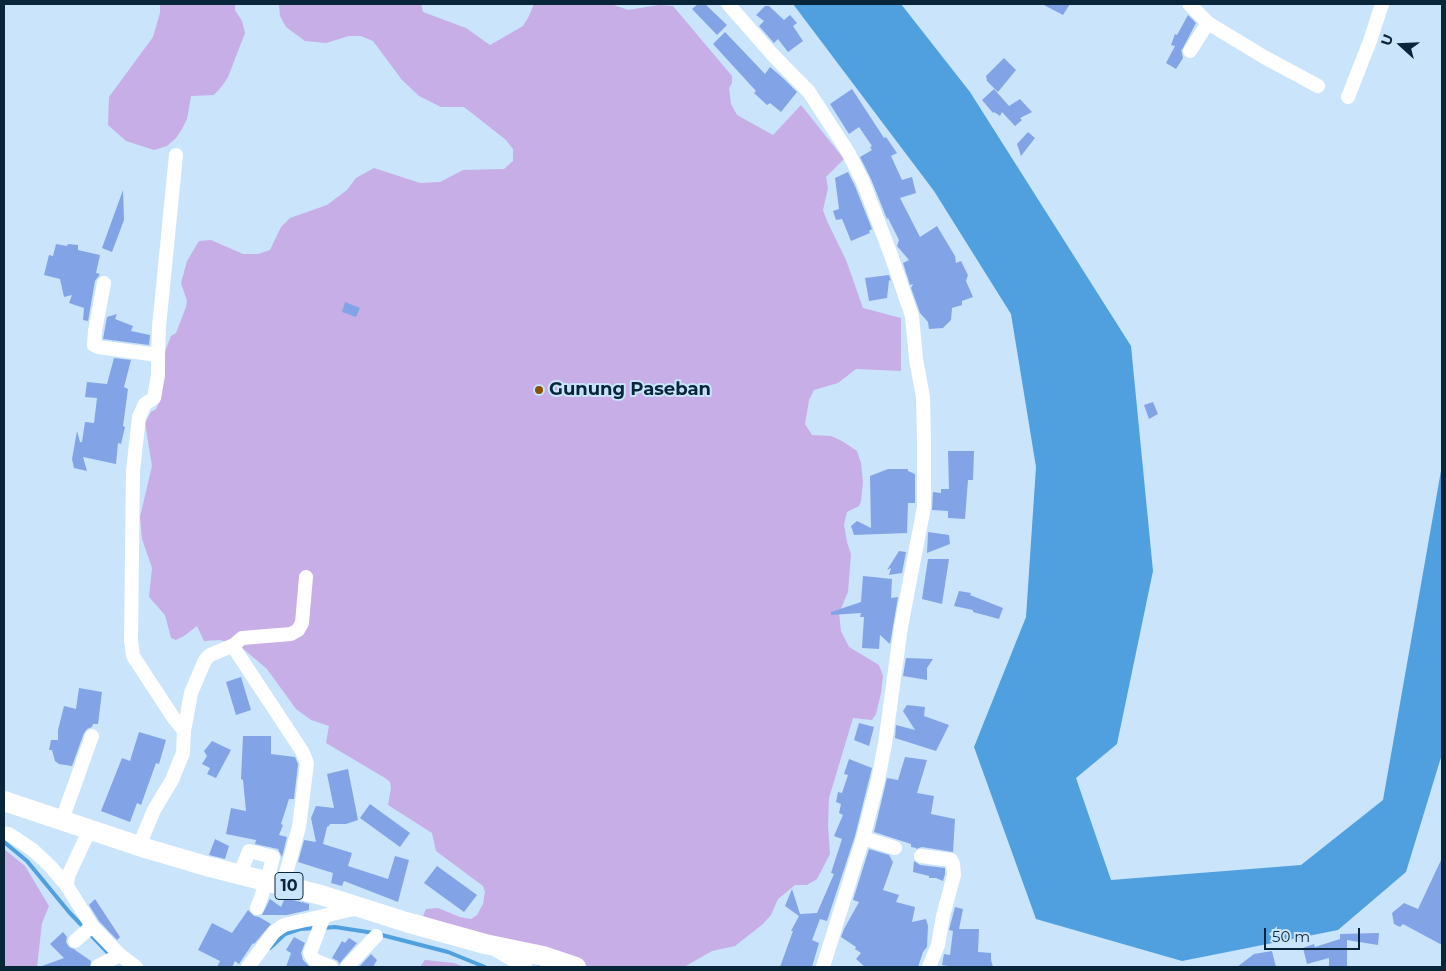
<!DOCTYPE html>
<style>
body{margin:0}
#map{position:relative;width:1446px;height:971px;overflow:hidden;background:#c9e4fb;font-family:Montserrat,sans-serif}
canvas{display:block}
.frame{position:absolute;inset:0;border:5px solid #08253a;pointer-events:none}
.north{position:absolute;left:1376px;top:20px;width:50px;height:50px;-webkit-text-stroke:4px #c9e4fb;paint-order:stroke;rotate:290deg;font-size:14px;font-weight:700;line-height:20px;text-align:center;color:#08253a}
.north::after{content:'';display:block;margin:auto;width:18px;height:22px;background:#08253a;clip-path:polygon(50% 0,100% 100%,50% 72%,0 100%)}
.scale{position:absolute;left:1264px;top:928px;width:96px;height:22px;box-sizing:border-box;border:2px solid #08253a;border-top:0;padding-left:6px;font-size:15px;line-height:18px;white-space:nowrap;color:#08253a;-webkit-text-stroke:4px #c9e4fb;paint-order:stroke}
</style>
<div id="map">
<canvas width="1446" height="971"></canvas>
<div class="frame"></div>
<div class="north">U</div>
<div class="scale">50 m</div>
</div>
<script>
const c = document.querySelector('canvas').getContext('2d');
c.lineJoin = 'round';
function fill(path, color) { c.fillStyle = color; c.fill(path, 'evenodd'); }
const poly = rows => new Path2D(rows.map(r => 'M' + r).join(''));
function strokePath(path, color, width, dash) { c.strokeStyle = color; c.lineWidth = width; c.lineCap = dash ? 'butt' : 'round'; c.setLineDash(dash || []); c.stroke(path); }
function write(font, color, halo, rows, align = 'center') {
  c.font = font + ' Montserrat,sans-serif'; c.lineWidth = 4; c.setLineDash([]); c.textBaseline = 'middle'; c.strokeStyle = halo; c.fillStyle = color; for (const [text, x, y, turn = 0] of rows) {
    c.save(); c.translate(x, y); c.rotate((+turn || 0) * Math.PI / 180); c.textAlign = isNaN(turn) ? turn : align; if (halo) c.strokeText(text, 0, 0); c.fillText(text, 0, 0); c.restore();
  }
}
fill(poly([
 [160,4,235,4,235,10,242,21,245,33,228,77,222,86,214,95,191,96,187,119,182,129,176,138,167,146,154,150,126,141,108,125,109,97,153,37,160,13],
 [279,4,421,4,423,12,466,28,490,45,523,26,529,16,534,4,611,4,628,10,659,5,673,6,732,76,732,83,729,88,731,104,737,115,773,135,801,105,844,159,826,177,828,188,823,210,827,221,846,260,863,308,901,318,901,371,856,369,838,383,814,390,809,400,805,424,812,435,831,436,842,441,857,451,861,463,863,482,861,501,859,506,847,512,844,525,847,542,851,554,848,592,839,613,841,631,849,647,879,665,883,676,881,693,876,714,872,720,853,718,829,798,828,826,830,854,817,879,807,885,795,885,783,895,778,899,771,915,763,924,735,946,712,951,684,967,541,967,423,916,426,909,438,908,460,917,471,919,477,915,483,904,485,892,483,886,436,851,432,833,388,805,391,788,390,782,385,778,326,743,329,726,311,720,296,709,267,669,240,646,220,640,204,641,197,626,184,636,176,640,171,638,165,615,149,597,152,568,142,539,140,517,152,466,145,423,151,412,156,409,161,397,164,354,171,336,176,333,186,307,187,301,181,283,187,261,199,241,211,240,243,254,258,254,270,250,281,227,290,218,327,205,347,190,356,178,374,168,420,183,440,182,463,170,504,169,513,161,513,149,506,140,464,107,441,107,419,96,402,80,373,41,361,36,349,36,326,43,305,41,286,27,280,16],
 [4,849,25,866,49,906,42,923,37,967,4,967],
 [425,960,454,963,464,967,420,967]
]), '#c7aee7');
fill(poly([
 [793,4,901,4,970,92,1131,346,1153,571,1117,744,1076,778,1111,880,1301,865,1383,800,1442,465,1442,754,1406,872,1338,930,1182,961,1036,919,974,747,1026,617,1036,467,1011,314,934,191]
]), '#50a0df');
strokePath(poly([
 [4,842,27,861,69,912,111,956],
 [323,928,335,927,374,933,448,952,485,967],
 [270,948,285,934,300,929,317,928]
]), '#50a0df', 4);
fill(poly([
 [698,4,705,4,727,25,717,35,692,9],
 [1042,4,1070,4,1063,15],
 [765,6,769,6,784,20,790,15,797,23,793,26,803,41,788,52,778,39,774,43,759,26,764,21,756,15],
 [1188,15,1196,23,1182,50,1181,49,1183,58,1176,69,1166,63,1175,46,1171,45,1175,34,1177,35],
 [725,32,765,74,770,67,784,79,797,92,781,112,770,103,767,105,754,93,756,91,713,44],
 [1004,58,1016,70,998,92,987,81,986,76],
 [852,89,884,138,886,137,897,153,891,156,902,180,912,177,916,193,900,198,920,237,937,226,955,256,956,263,961,261,968,275,966,281,973,297,962,301,962,305,952,308,951,320,943,328,929,329,928,322,920,313,911,288,913,284,910,285,903,263,909,260,897,246,899,240,888,218,887,219,871,179,860,157,872,150,870,147,872,146,859,127,849,134,830,104],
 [994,89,1009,106,1020,99,1032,112,1020,118,1022,120,1015,126,1002,112,1000,116,994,112,993,113,982,100],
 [1028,132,1035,138,1021,156,1017,144],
 [848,172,855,186,872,229,869,231,870,233,851,241,842,219,836,220,833,211,839,209,835,178],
 [123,190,124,220,112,252,102,248],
 [56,244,67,246,68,244,78,245,78,250,100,255,96,273,100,274,95,281,88,321,83,320,84,308,69,303,72,295,64,297,60,279,44,275,49,255,53,256],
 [889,275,891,281,889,280,887,298,869,301,865,278],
 [345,302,360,308,356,317,342,312],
 [117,314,115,319,133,326,131,331,150,335,149,345,103,339,107,317],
 [114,358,131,360,124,387,128,389,123,426,125,427,121,444,118,443,116,464,83,457,87,471,74,468,72,459,77,431,80,442,82,442,85,422,94,423,97,398,85,397,87,382,107,384],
 [1153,402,1158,414,1149,419,1144,405],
 [948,451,974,451,973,480,968,480,965,519,948,518,948,511,932,510,933,492,941,493,941,489,949,489],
 [888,469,908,469,908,471,915,474,915,503,908,503,907,533,854,535,851,526,857,521,871,528,870,476],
 [928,532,949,535,950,544,927,553],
 [899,551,906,552,902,573,889,575,891,568,887,570],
 [928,559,949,559,942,604,922,599],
 [863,576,892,579,891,598,898,597,890,644,880,635,879,649,862,648,864,617,860,617,861,613,831,615,831,612,861,602],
 [959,591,971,593,970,595,1003,608,999,619,973,612,973,610,954,606],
 [906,658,933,659,927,668,927,680,903,676],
 [241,677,251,710,236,715,226,682],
 [79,688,102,692,98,724,93,724,92,727,87,729,84,733,72,766,59,764,55,761,52,750,49,750,51,740,58,740,58,730,64,706,76,709],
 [907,705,925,707,924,716,949,725,936,751,895,738,896,725,915,730,903,711],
 [859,723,874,727,869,746,854,740],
 [139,732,166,740,159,764,156,763,141,805,137,803,130,822,101,811,122,758,130,761],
 [243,736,271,736,271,754,295,757,298,764,294,799,289,799,281,824,283,825,279,835,287,837,282,857,278,849,255,844,256,840,226,834,231,808,246,811,243,780,241,779],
 [212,741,231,750,216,778,207,774,210,768,202,764,207,756,204,751],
 [905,757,927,760,917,793,934,796,931,814,955,819,953,852,922,847,916,849,916,848,911,847,911,844,874,832,887,778,898,780],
 [849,759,872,768,855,836,827,921,820,919,812,940,819,943,812,967,780,967,793,931,791,931,799,916,785,906,792,889,800,914,817,913,834,874,831,873,842,839,834,836,843,815,839,813,841,804,836,802,838,792,842,793,848,775,844,774],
 [348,769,358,820,346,824,330,824,329,826,327,827,323,844,352,853,348,866,388,879,395,856,409,860,398,902,344,881,342,886,331,883,333,873,298,862,304,840,316,842,311,818,316,806,334,808,327,774],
 [370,804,410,833,400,847,360,818],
 [215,839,229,846,225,859,209,855],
 [869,849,889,855,893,862,883,890,899,895,896,902,915,907,912,922,926,919,928,926,927,947,923,952,918,967,865,967,856,959,861,953,855,949,856,947,841,937,844,929,859,902,853,900],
 [1442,858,1442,945,1403,924,1400,927,1394,924,1392,913,1404,903,1418,909],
 [914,861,920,865,945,868,945,874,943,881,936,878,929,878,929,876,913,872],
 [437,866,477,895,464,912,424,883],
 [285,898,309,904,309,910,287,915,262,915,270,899,281,907],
 [95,899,120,937,117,940,99,921,89,905],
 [955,907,963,909,959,929,979,929,978,952,991,953,991,960,993,967,956,967,942,965,944,954,950,955,953,931,949,930],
 [248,910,254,916,259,917,271,924,254,944,253,943,239,964,235,961,232,967,217,967,220,961,198,950,212,923,232,933],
 [63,932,67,937,66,942,69,947,76,950,75,950,91,961,90,967,42,967,42,966,64,958,50,944],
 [1379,933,1378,945,1347,940,1347,967,1329,967,1329,958,1307,964,1303,948,1314,944,1315,947,1340,939,1340,934],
 [294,937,305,943,301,953,303,960,310,967,286,967,291,953,286,950],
 [349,938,357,943,339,964,338,961,332,958,342,941,345,943],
 [1272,951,1276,967,1237,967,1254,954],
 [371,954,377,960,373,967,359,967]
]), '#83a3e7');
strokePath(poly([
 [728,4,772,54,809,92,848,152,863,182,891,255,912,316,916,359,923,397,924,442,924,507,901,627,885,744,878,780,863,838,823,967],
 [1189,4,1208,23,1264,57,1318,86],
 [1190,51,1208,23],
 [1348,97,1370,41,1382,4],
 [104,283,95,331,94,345,98,347,158,355,158,375,154,398,145,404,139,417,133,471,131,640,133,656,173,717,184,731,183,753,172,780,154,810,139,846],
 [158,355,159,327,176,155],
 [234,645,234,648,302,751,307,763,299,827,283,884],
 [184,731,191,693,205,660,210,655,234,645,242,638,291,634,298,630,302,623,306,577],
 [62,820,92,736],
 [90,829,68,876,67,886,92,926,120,955,136,967],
 [4,833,9,834,33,850,50,866,67,886],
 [863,838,895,848],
 [921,856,951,860,953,864,954,875,943,916,938,945,929,967],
 [240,874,249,851,273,857,267,881,257,908],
 [324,916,310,953,314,960,331,967],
 [75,941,92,926],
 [496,950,525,967],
 [98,966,120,955],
 [248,967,274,932,284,925,358,908],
 [347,967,376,936]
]), '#fff', 14);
strokePath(poly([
 [4,801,145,848,206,866,321,895,406,922,485,944,543,956,576,967]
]), '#fff', 20);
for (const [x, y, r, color] of [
 [539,390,5,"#895105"]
]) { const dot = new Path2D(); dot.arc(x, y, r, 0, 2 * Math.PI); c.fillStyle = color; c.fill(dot); strokePath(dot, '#c9e4fb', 2); }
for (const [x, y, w] of [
 [289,886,28]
]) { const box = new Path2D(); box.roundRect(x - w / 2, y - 13.5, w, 27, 4); c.fillStyle = '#c9e4fb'; c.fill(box); strokePath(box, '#08253a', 1); }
write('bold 16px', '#08253a', null, [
 ["10",289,886]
]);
write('bold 18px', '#08253a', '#c9e4fb', [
 ["Gunung Paseban",549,390]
], 'left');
</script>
